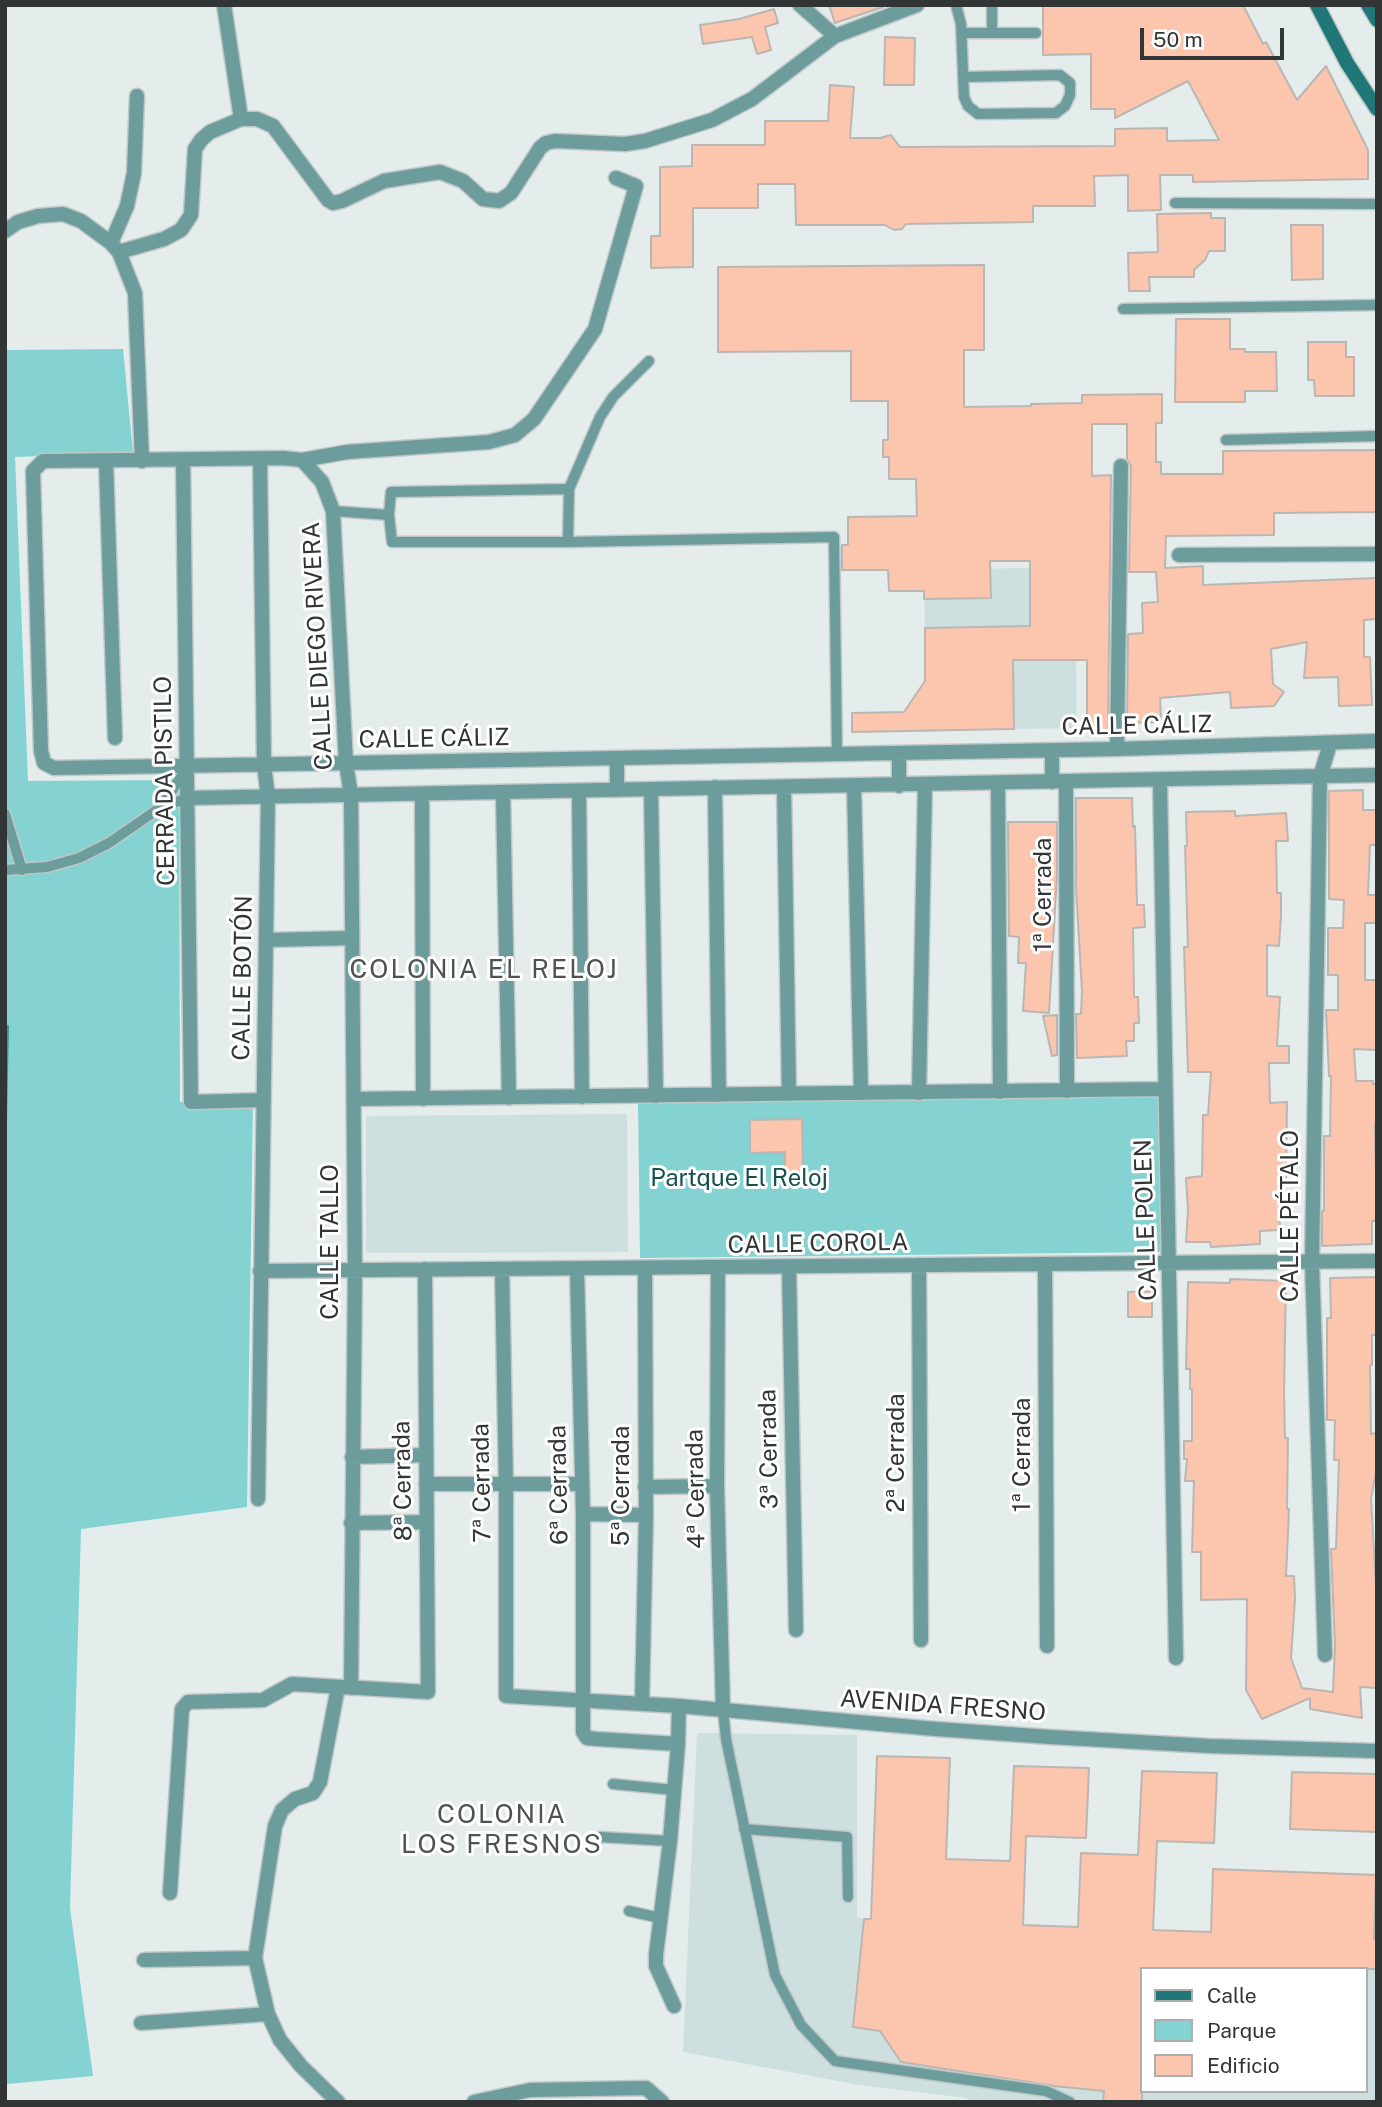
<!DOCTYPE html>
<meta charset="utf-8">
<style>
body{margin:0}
#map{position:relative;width:1382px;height:2107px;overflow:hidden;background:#e4ecec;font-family:"Public Sans",sans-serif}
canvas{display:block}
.frame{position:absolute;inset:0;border:7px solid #323535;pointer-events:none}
.legend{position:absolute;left:1140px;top:1967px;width:228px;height:126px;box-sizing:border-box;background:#fff;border:2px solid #adaeae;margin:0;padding:9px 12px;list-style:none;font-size:21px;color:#323535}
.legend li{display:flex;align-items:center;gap:14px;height:35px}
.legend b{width:35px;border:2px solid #adaeae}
.scale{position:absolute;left:1140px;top:28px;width:144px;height:32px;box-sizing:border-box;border:4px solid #323535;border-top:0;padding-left:9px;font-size:21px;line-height:24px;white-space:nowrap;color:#323535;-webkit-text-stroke:5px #fff;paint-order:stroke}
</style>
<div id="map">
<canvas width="1382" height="2107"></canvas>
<div class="frame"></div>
<ul class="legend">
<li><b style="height:9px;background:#207777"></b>Calle</li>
<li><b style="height:19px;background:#84d2d1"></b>Parque</li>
<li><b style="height:19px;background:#fbc5ae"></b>Edificio</li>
</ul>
<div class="scale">50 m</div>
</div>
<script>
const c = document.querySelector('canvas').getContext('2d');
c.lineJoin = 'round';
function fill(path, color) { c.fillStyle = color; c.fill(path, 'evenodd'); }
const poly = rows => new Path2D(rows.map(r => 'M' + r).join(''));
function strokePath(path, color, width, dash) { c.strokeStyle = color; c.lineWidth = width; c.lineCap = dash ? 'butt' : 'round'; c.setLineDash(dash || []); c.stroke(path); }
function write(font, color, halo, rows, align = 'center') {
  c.font = font + ' "Public Sans",sans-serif'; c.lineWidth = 6; c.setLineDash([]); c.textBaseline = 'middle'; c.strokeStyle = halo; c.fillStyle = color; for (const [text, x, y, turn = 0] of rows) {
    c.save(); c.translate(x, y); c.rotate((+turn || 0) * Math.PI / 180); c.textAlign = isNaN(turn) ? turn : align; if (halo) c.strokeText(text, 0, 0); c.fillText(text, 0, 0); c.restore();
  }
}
fill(poly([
 [1075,567,1077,728,1014,729,1013,627,925,628,924,570],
 [627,1114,628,1252,366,1253,366,1116],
 [697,1733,857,1735,857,1918,1377,1939,1377,2102,967,2102,967,2098,859,2085,683,2052],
 [1142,1969,1366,1969,1366,2091,1142,2091]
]), '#cedfdf');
fill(poly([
 [123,349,133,453,15,457,28,781,179,780,180,1102,253,1103,247,1507,81,1529,70,1908,93,2076,7,2084,5,2083,5,350],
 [1160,1097,1161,1252,640,1258,638,1101]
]), '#84d2d1');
const water = poly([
 [5,1026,8,1026,5,1168,5,1026]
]);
fill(water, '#35c5c4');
strokePath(water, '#349a99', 2);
const building = poly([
 [829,5,883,5,883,7,835,23,829,5],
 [1043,5,1243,5,1263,44,1266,42,1297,100,1326,66,1368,150,1368,179,1193,182,1193,175,1160,175,1161,210,1128,211,1128,175,1094,176,1095,206,1033,206,1033,222,906,224,902,229,894,230,885,225,796,225,795,184,758,184,758,208,693,208,693,267,651,268,651,236,660,236,660,167,692,166,692,145,765,145,765,121,828,121,830,85,854,87,850,138,880,138,891,135,900,147,1115,146,1115,129,1167,128,1167,141,1219,140,1188,81,1115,118,1115,109,1091,109,1091,54,1043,55,1043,5],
 [774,9,778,23,765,27,771,50,757,54,752,37,703,44,700,25,739,19,774,9],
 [885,37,915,38,914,85,884,85,885,37],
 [1211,213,1211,218,1225,218,1225,251,1209,251,1205,260,1194,270,1194,277,1149,277,1150,291,1129,291,1128,253,1158,252,1157,214,1211,213],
 [1291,225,1323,225,1323,279,1292,280,1291,225],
 [984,265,984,350,964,350,964,407,1031,406,1031,404,1082,403,1082,395,1162,394,1162,423,1156,423,1156,462,1161,462,1161,474,1223,474,1223,451,1377,450,1377,512,1274,513,1274,535,1166,536,1165,568,1203,566,1203,585,1376,578,1377,619,1364,620,1364,657,1370,657,1372,705,1339,706,1338,677,1304,678,1307,642,1271,649,1273,684,1284,692,1274,706,1231,708,1230,692,1160,698,1161,722,1127,723,1128,634,1143,633,1142,603,1158,602,1156,572,1129,572,1131,466,1127,459,1127,424,1092,424,1092,476,1111,475,1108,731,1087,731,1087,660,1013,660,1014,729,852,732,852,713,904,712,925,681,925,628,1030,626,1030,561,990,561,991,598,924,599,924,591,889,591,888,570,842,570,842,545,848,545,848,517,917,516,916,479,889,479,889,457,883,457,883,440,888,440,888,401,851,401,851,351,718,352,718,267,984,265],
 [1176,319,1230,319,1230,349,1245,349,1245,352,1276,352,1277,391,1245,391,1245,402,1175,402,1176,319],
 [1308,342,1346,342,1346,357,1354,357,1354,396,1315,396,1314,380,1308,380,1308,342],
 [1363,790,1363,810,1376,810,1377,845,1370,845,1368,895,1377,895,1377,923,1365,923,1365,980,1377,980,1377,1050,1354,1049,1356,1081,1373,1081,1373,1084,1377,1084,1377,1125,1375,1125,1377,1221,1372,1221,1372,1244,1322,1246,1322,1211,1324,1211,1324,1136,1330,1136,1331,1076,1329,1076,1326,1010,1338,1010,1338,975,1328,975,1328,928,1343,928,1344,900,1329,899,1329,791,1363,790],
 [1076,798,1132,798,1133,827,1135,826,1137,905,1144,905,1145,927,1133,928,1134,997,1138,997,1139,1023,1134,1023,1134,1041,1126,1041,1127,1056,1077,1058,1076,1014,1081,1014,1082,991,1076,888,1076,798],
 [1235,811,1235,816,1286,813,1288,841,1276,841,1277,893,1281,893,1281,916,1279,946,1267,945,1267,996,1280,997,1277,1046,1289,1046,1289,1063,1269,1063,1270,1103,1287,1102,1286,1182,1278,1182,1280,1230,1260,1231,1260,1244,1211,1247,1210,1242,1186,1242,1188,1210,1186,1178,1202,1176,1203,1115,1208,1115,1211,1072,1188,1072,1184,947,1188,947,1185,846,1187,846,1186,812,1235,811],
 [1008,822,1057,822,1057,875,1049,1013,1023,1011,1026,963,1018,963,1019,937,1009,936,1008,822],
 [1057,1015,1057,1055,1052,1056,1043,1016,1057,1015],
 [802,1119,803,1172,785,1173,785,1152,750,1153,750,1120,802,1119],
 [1377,1277,1377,1335,1372,1335,1372,1365,1370,1365,1371,1434,1377,1433,1377,1468,1371,1498,1377,1603,1377,1688,1360,1687,1362,1718,1310,1709,1310,1698,1262,1719,1246,1690,1247,1599,1201,1600,1201,1552,1192,1552,1194,1481,1185,1481,1187,1459,1184,1459,1184,1441,1192,1441,1192,1389,1190,1389,1190,1369,1186,1369,1188,1282,1230,1283,1230,1279,1286,1281,1284,1393,1285,1438,1288,1438,1287,1509,1289,1509,1286,1576,1294,1576,1295,1599,1291,1658,1302,1688,1333,1692,1335,1645,1331,1549,1336,1549,1339,1460,1334,1460,1335,1420,1327,1420,1327,1318,1331,1318,1330,1278,1377,1277],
 [1152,1291,1152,1317,1128,1317,1128,1292,1152,1291],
 [877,1756,950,1758,946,1859,1010,1861,1014,1766,1089,1768,1086,1838,1026,1836,1023,1925,1078,1927,1081,1853,1138,1855,1142,1771,1217,1773,1214,1843,1157,1841,1153,1930,1211,1932,1213,1869,1376,1875,1374,1939,1377,1939,1377,1969,1142,1969,1142,2102,1103,2102,1104,2091,1054,2086,901,2062,880,2031,853,2027,864,1919,871,1919,877,1756],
 [1292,1772,1377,1774,1377,1832,1290,1829,1292,1772]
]);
fill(building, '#fbc5ae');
strokePath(building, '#bcb6b3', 2);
const lane = poly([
 [956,5,961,24,964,97,968,106,978,114,1056,113,1065,106,1070,95,1070,83,1060,75,964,77],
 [992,5,992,33],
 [962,33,1036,33],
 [1175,203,1377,204],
 [1123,309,1377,305],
 [1226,440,1377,436],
 [569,489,600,417,613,397,649,361],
 [333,511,389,515,391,492,569,489,568,542,834,537,837,754],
 [389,515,392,542,568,542],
 [161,807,187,768],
 [5,814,22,870],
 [5,870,47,867,79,858,109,843,161,807,188,798],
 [723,1710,726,1739,775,1975,801,2025,835,2061,1046,2091,1070,2102],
 [613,1784,674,1790],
 [744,1829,847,1837,848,1897],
 [600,1837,670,1841],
 [629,1911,660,1918]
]);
const street = poly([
 [224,5,241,119],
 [800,5,835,36],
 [5,231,18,222,38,216,63,214,81,221,111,243,119,252,135,293,142,461],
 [111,243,127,206,134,173,137,96],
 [119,252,164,239,181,230,191,215,195,149,201,140,210,132,241,119,257,119,273,126,328,200,333,203,342,201,384,181,440,172,463,181,483,199,499,201,511,193,540,148,546,143,555,141,625,144,645,141,712,120,752,99,835,36,917,5],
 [183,460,191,1102,264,1100],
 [302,460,347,452,489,442,515,435,534,419,595,329,636,186,616,178],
 [106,461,115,738],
 [1179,555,1377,554],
 [1117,749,1121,466],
 [1052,750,1052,782],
 [899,753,899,786],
 [1160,781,1176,1658],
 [1066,782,1067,1091],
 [998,784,1000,1092],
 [854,786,861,1093],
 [715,787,719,1095],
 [784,787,789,1094],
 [651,789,656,1096],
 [617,790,617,758],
 [579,791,582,1097],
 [503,793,509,1098],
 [422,794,423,1099],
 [188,798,1377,775],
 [267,940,352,938],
 [919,1093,925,785],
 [354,1099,1165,1089],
 [1045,1264,1047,1646],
 [919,1265,921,1640],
 [789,1267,796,1630],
 [718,1268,717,1486,723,1710],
 [502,1269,506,1485,506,1696,679,1706,936,1729,1050,1737,1209,1746,1377,1751],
 [577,1269,583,1514,583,1732,587,1738,597,1739,678,1744,679,1706],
 [260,1271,1377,1261],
 [352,1457,425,1455],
 [426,1484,582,1484],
 [645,1487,717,1486],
 [258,1499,268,797,264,765,260,459],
 [583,1514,646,1515],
 [351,1523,427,1522],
 [1325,1655,1312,1262,1320,777,1330,744],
 [338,1687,320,1782,313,1793,295,1799,282,1810,275,1826,255,1958,268,2014,280,2040,301,2066,338,2102],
 [351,1688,355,1270,351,795,346,763,333,511,322,482,302,460,283,458,43,461,33,471,41,751,44,763,54,768,346,763,617,758,1117,749,1377,741],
 [642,1704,646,1515,645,1269],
 [170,1893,182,1709,188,1702,263,1700,292,1684,428,1692,425,1269],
 [144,1960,255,1958],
 [674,2006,656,1966,656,1955,670,1841,678,1744],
 [141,2023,268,2014],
 [474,2102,530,2090,646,2088,662,2102]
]);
const secondary = poly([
 [1317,5,1347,63,1377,109],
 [1368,5,1377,20]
]);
strokePath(lane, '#c0c7c7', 13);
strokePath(street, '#c0c7c7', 17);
strokePath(secondary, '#c0c7c7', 17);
strokePath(lane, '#6c9d9c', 10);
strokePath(street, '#6c9d9c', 14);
strokePath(secondary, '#207777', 14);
write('24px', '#323535', '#fff', [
 ["CALLE DIEGO RIVERA",318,646,-93],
 ["CALLE CÁLIZ",1137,726,-1],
 ["CALLE CÁLIZ",434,739,-1],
 ["CERRADA PISTILO",165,781,-91],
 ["1ª Cerrada",1044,895,-90],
 ["CALLE BOTÓN",243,978,-89],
 ["CALLE PÉTALO",1291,1216,-90],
 ["CALLE POLEN",1146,1220,-92],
 ["CALLE TALLO",331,1242,-90],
 ["CALLE COROLA",818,1244,-1],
 ["3ª Cerrada",769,1449,-91],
 ["2ª Cerrada",897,1453,-90],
 ["1ª Cerrada",1023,1455,-90],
 ["8ª Cerrada",403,1481,-91],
 ["7ª Cerrada",482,1483,-91],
 ["6ª Cerrada",559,1485,-91],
 ["5ª Cerrada",622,1486,-90],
 ["4ª Cerrada",696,1489,-91],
 ["AVENIDA FRESNO",943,1706,4]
]);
write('24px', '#15504f', '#fff', [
 ["Partque El Reloj",739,1179]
]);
c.letterSpacing = '2px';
write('26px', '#4d5353', '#fff', [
 ["COLONIA EL RELOJ",484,970],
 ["COLONIA",502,1815],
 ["LOS FRESNOS",502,1845]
]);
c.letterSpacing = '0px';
</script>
